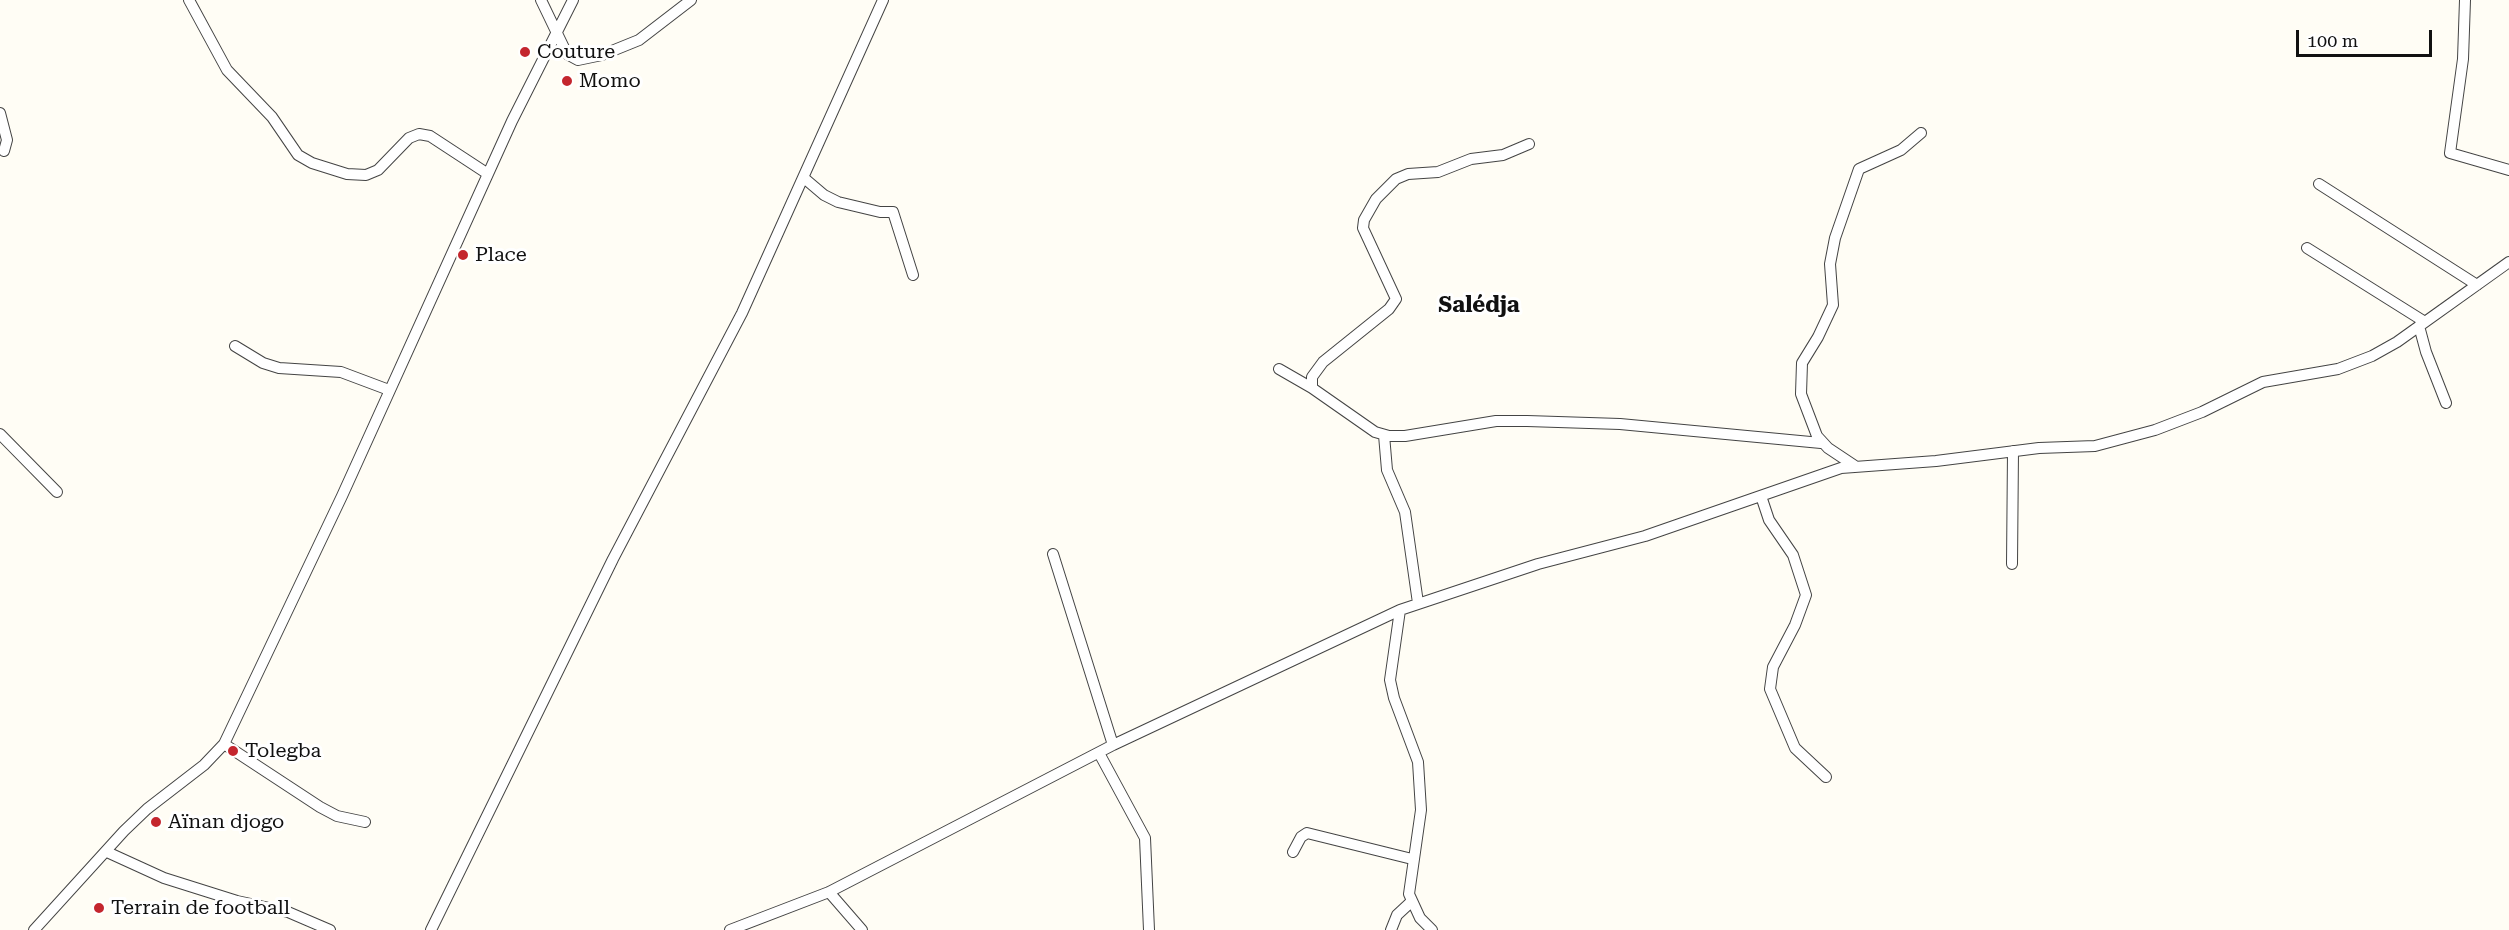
<!DOCTYPE html>
<meta charset="utf-8">
<style>
body{margin:0}
#map{position:relative;width:2509px;height:930px;overflow:hidden;background:#fffdf5;font-family:"Roboto Serif",serif}
canvas{display:block}
.scale{position:absolute;left:2296px;top:30px;width:136px;height:27px;box-sizing:border-box;border:3px solid #111;border-top:0;padding-left:8px;font-size:18px;line-height:21px;white-space:nowrap;color:#111;-webkit-text-stroke:4px #fff;paint-order:stroke}
</style>
<div id="map">
<canvas width="2509" height="930"></canvas>
<div class="scale">100 m</div>
</div>
<script>
const c = document.querySelector('canvas').getContext('2d');
c.lineJoin = 'round';
const poly = rows => new Path2D(rows.map(r => 'M' + r).join(''));
function strokePath(path, color, width, dash) { c.strokeStyle = color; c.lineWidth = width; c.lineCap = dash ? 'butt' : 'round'; c.setLineDash(dash || []); c.stroke(path); }
function write(font, color, halo, rows, align = 'center') {
  c.font = font + ' "Roboto Serif",serif'; c.lineWidth = 6; c.setLineDash([]); c.textBaseline = 'middle'; c.strokeStyle = halo; c.fillStyle = color; for (const [text, x, y, turn = 0] of rows) {
    c.save(); c.translate(x, y); c.rotate((+turn || 0) * Math.PI / 180); c.textAlign = isNaN(turn) ? turn : align; if (halo) c.strokeText(text, 0, 0); c.fillText(text, 0, 0); c.restore();
  }
}
const street = poly([
 [189,0,227,70,272,117,298,155,312,163,347,174,366,175,378,170,409,138,419,134,430,136,488,174],
 [541,0,567,54,578,60,602,55,639,40,691,0],
 [2465,0,2463,59,2450,153,2509,170],
 [0,113,7,140,4,151],
 [804,178,824,195,838,202,880,212,893,212,913,275],
 [2319,184,2477,285],
 [2307,248,2425,322],
 [2419,326,2426,352,2446,403],
 [235,346,263,363,279,368,341,372,389,390],
 [1279,369,1312,388,1375,432,1389,436,1405,436,1496,421,1527,421,1620,424,1821,443],
 [1312,388,1312,377,1323,362,1389,309,1396,299,1363,228,1364,220,1376,199,1396,179,1408,174,1438,172,1471,159,1503,155,1529,144],
 [0,434,57,492],
 [1384,435,1387,470,1405,512,1418,603],
 [1855,466,1828,448,1817,436,1801,394,1802,363,1818,337,1833,305,1830,264,1835,238,1859,169,1901,150,1921,133],
 [1761,496,1769,520,1793,555,1806,595,1795,625,1773,667,1770,689,1795,748,1826,777],
 [1053,554,1113,745],
 [2012,564,2013,451],
 [1400,610,1390,680,1394,698,1418,762,1421,810,1409,894,1420,918,1432,930],
 [224,744,320,807,337,816,365,822],
 [1099,753,1145,838,1149,930],
 [107,852,164,878,237,901,288,912,330,930],
 [1293,852,1301,837,1307,833,1412,859],
 [829,892,862,930],
 [34,930,124,831,147,809,204,765,224,744,342,496,512,121,573,0],
 [431,930,613,559,742,313,883,0],
 [730,930,829,892,1113,745,1400,610,1538,564,1645,536,1841,468,1936,461,2039,448,2095,446,2155,430,2202,412,2263,382,2338,369,2372,356,2397,342,2509,262],
 [1391,930,1397,915,1411,902]
]);
strokePath(street, '#444', 12);
strokePath(street, '#fff', 10);
for (const [x, y, r, color] of [
 [525,52,6,"#c4262e"],
 [567,81,6,"#c4262e"],
 [463,255,6,"#c4262e"],
 [233,751,6,"#c4262e"],
 [156,822,6,"#c4262e"],
 [99,908,6,"#c4262e"]
]) { const dot = new Path2D(); dot.arc(x, y, r, 0, 2 * Math.PI); c.fillStyle = color; c.fill(dot); strokePath(dot, '#fff', 2); }
write('20px', '#111', '#fff', [
 ["Couture",537,52],
 ["Momo",579,81],
 ["Place",475,255],
 ["Tolegba",245,751],
 ["Aïnan djogo",168,822],
 ["Terrain de football",111,908]
], 'left');
write('bold 22px', '#111', '#fff', [
 ["Salédja",1479,306]
]);
</script>
